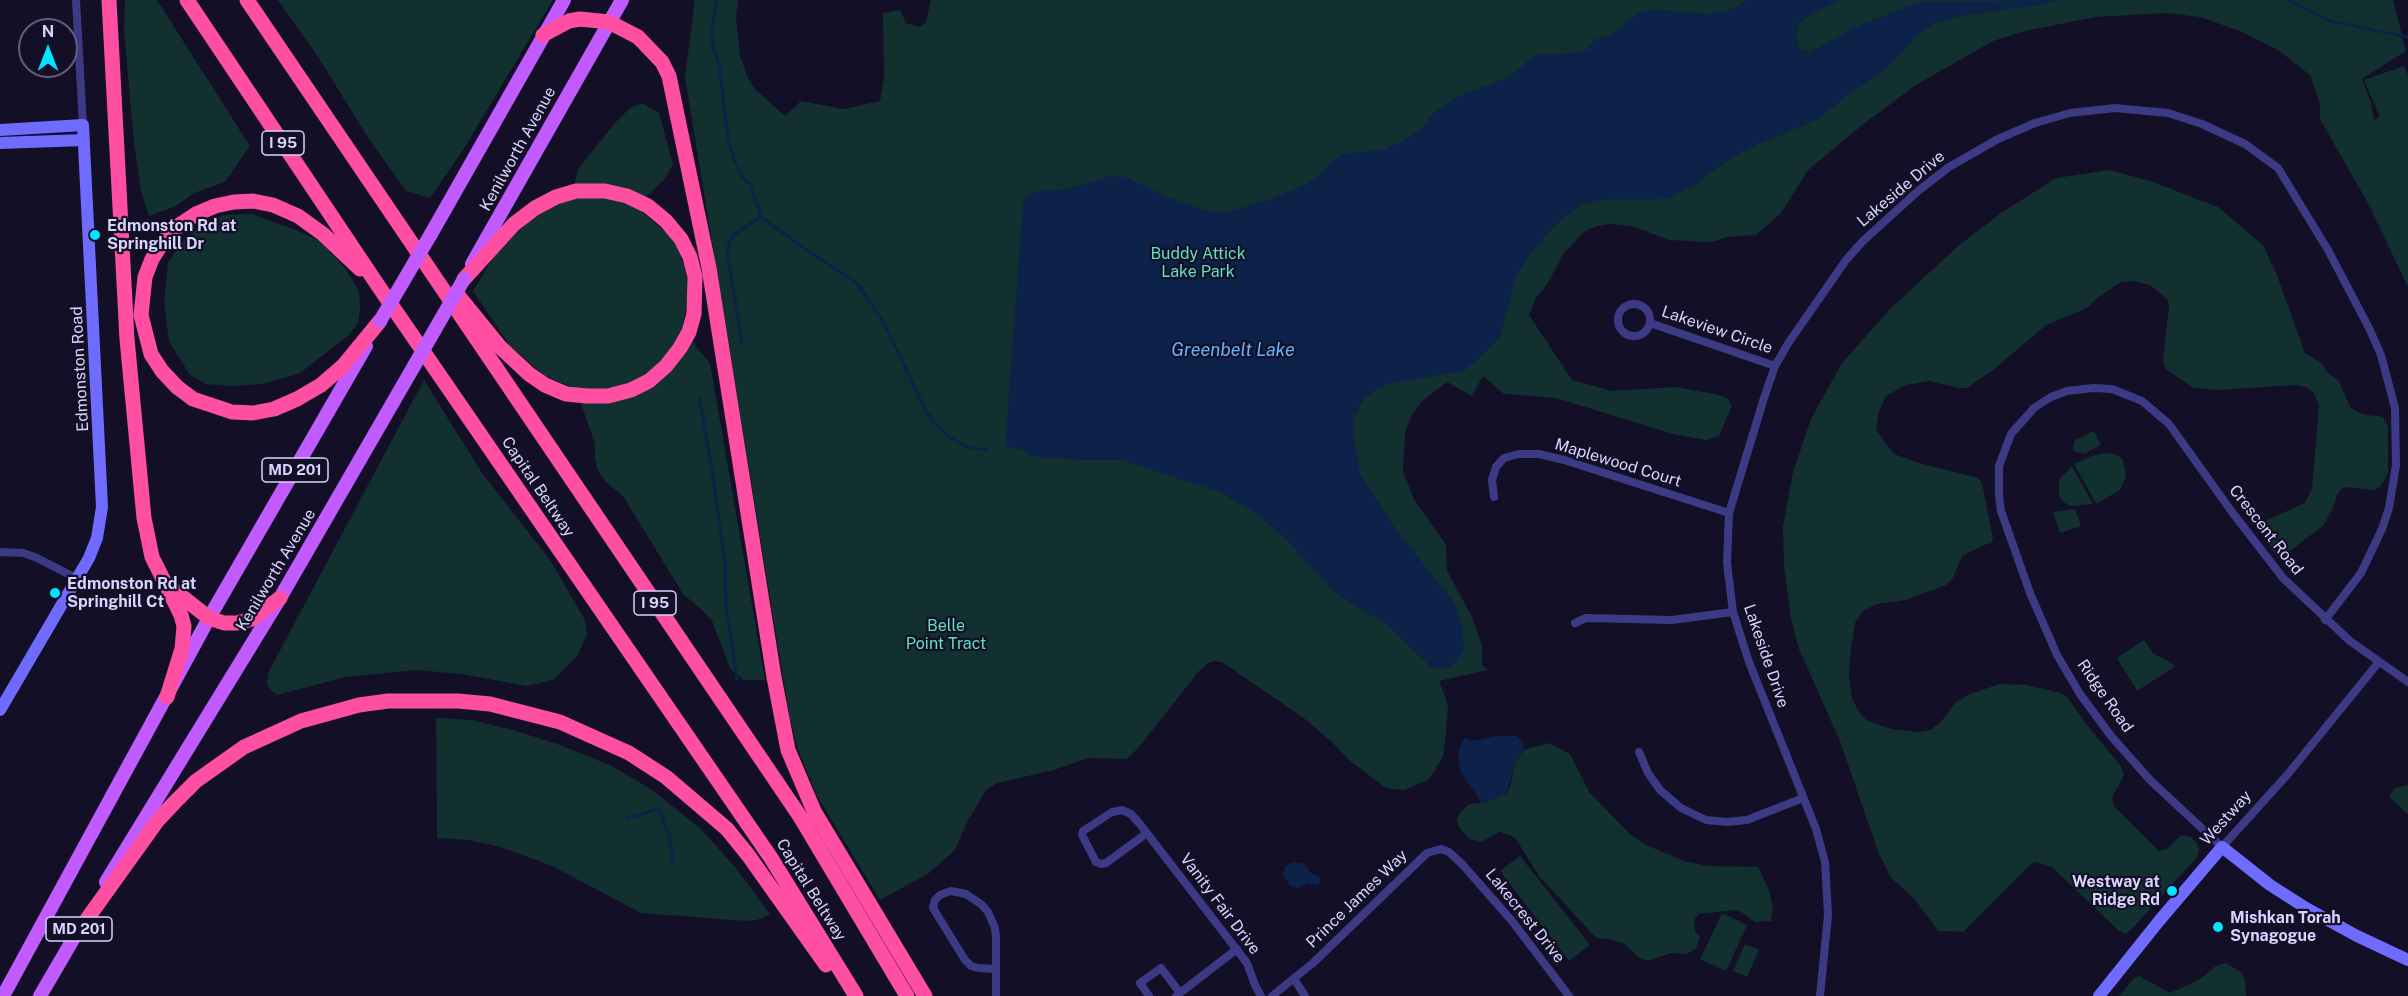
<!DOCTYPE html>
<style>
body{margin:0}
#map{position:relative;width:2408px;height:996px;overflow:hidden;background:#130f26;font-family:"Public Sans",sans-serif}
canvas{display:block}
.north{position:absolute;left:18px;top:18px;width:60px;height:60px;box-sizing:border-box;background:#130f26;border:2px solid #625e7d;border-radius:50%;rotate:0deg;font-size:16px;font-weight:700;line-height:24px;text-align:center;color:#d9d4ff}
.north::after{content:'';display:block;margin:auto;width:21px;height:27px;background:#00e5ff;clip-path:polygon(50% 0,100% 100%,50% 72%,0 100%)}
</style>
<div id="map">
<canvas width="2408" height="996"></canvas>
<div class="north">N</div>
</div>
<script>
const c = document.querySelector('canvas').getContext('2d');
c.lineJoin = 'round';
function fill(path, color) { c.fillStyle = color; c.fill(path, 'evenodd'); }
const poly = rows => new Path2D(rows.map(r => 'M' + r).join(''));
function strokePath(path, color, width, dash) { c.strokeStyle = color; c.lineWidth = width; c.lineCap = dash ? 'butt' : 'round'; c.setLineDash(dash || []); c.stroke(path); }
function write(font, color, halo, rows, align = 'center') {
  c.font = font + ' "Public Sans",sans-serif'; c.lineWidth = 4.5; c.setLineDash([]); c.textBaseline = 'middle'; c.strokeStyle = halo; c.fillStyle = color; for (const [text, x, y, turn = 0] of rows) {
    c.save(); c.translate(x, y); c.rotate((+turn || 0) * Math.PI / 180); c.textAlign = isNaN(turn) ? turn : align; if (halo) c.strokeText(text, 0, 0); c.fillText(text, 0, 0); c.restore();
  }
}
fill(poly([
 [125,0,157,0,250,146,225,182,194,193,176,206,149,216,141,191,134,143,124,29],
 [278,0,553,0,463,150,430,198,406,191,367,136,318,57],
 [695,0,738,0,736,16,740,56,748,78,754,88,785,116,801,101,843,109,880,101,884,77,883,13,900,10,906,23,920,27,926,22,931,0,2393,0,2406,51,2362,79,2371,103,2374,120,2380,117,2364,80,2404,66,2408,75,2408,287,2369,205,2320,119,2320,104,2310,75,2278,50,2240,31,2200,17,2168,13,2095,17,2025,31,1993,41,1916,85,1861,126,1808,170,1781,213,1756,235,1727,237,1716,241,1705,242,1669,240,1632,226,1610,224,1597,226,1585,231,1564,253,1546,286,1536,298,1529,315,1572,380,1612,391,1675,387,1715,394,1727,398,1732,406,1719,436,1706,440,1673,434,1556,398,1504,394,1483,376,1472,396,1447,382,1421,402,1412,415,1405,432,1403,472,1414,499,1446,545,1447,571,1472,617,1482,645,1482,665,1488,670,1439,681,1445,696,1448,708,1446,732,1443,757,1429,779,1404,790,1386,788,1349,760,1332,742,1305,719,1222,662,1215,661,1208,663,1199,671,1139,747,1127,759,1088,758,1054,770,997,783,986,790,967,822,955,850,929,873,880,900,817,796,797,747,789,714,685,77],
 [642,103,659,113,673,164,664,180,636,206,668,234,678,248,685,268,689,291,683,324,697,348,710,363,765,680,744,680,730,668,712,621,702,610,683,594,623,496,606,482,598,471,595,459,595,444,576,389,545,376,510,346,473,291,494,256,522,226,547,207,571,198,578,169,614,124,630,108],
 [2110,170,2153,182,2218,207,2263,245,2277,275,2305,353,2322,364,2328,373,2339,381,2350,407,2361,414,2383,417,2388,427,2388,474,2380,487,2373,490,2344,487,2338,493,2332,510,2323,526,2284,555,2276,555,2258,527,2267,520,2305,503,2312,489,2319,406,2314,393,2306,387,2296,385,2218,390,2193,388,2166,369,2163,361,2169,306,2167,299,2150,285,2134,281,2121,282,2098,297,2087,308,2046,325,1997,367,1967,388,1959,388,1929,381,1906,385,1886,396,1879,411,1876,429,1885,443,1894,454,1922,464,1978,478,1982,483,1993,539,1991,542,1962,556,1953,578,1946,585,1906,600,1877,604,1864,610,1855,623,1850,656,1849,676,1852,698,1858,710,1866,720,1891,729,1918,732,1930,730,1940,723,1956,702,1970,694,2000,684,2026,685,2061,693,2068,698,2086,724,2121,766,2124,775,2112,798,2114,806,2159,851,2167,849,2181,835,2191,837,2197,843,2199,850,2197,857,2130,931,2125,934,2119,931,2052,867,2037,862,2031,864,1963,932,1938,931,1913,897,1891,878,1879,854,1840,741,1799,649,1791,618,1784,567,1783,526,1793,472,1811,419,1842,363,1890,309,1958,246,2001,213,2056,178],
 [252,214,296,230,320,241,345,268,359,291,360,309,358,323,349,335,300,373,263,384,234,386,206,384,190,375,169,342,164,303,168,263,182,242,195,230,223,215],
 [424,380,482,473,550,560,585,620,587,634,578,655,553,680,527,686,461,674,416,670,346,677,277,695,271,691,267,684,268,673],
 [2094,431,2101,445,2084,454,2074,451,2073,448,2075,440],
 [2106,453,2118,455,2123,460,2126,477,2120,490,2096,504,2074,464,2092,456],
 [2072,466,2093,504,2071,506,2063,502,2059,495,2059,480],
 [2075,509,2081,526,2060,533,2053,512],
 [2144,640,2153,653,2176,666,2137,691,2117,658],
 [436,718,472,720,513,730,560,745,612,766,652,790,700,828,735,867,770,914,757,920,746,921,641,913,552,866,501,847,469,840,437,838],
 [1549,743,1570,754,1590,793,1631,835,1646,845,1684,861,1708,866,1758,867,1769,890,1773,908,1771,921,1755,922,1743,913,1735,910,1699,914,1695,918,1694,923,1695,931,1700,937,1696,949,1687,954,1671,953,1648,961,1641,959,1624,944,1614,940,1596,938,1539,876,1516,839,1510,835,1500,832,1481,842,1469,839,1459,827,1457,820,1460,813,1469,804,1486,802,1507,793,1510,787,1515,763,1523,750],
 [2408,785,2408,814,2389,797,2395,788],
 [1520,856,1590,945,1569,961,1500,871],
 [1722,913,1747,925,1726,971,1700,959],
 [1745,944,1759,950,1747,977,1733,971],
 [2226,963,2241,972,2245,979,2246,996,2119,996,2134,978,2139,976,2170,993,2199,980,2216,966]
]), '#12302f');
fill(poly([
 [1749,0,1840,0,1809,15,1800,23,1796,30,1798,46,1802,50,1809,52,1862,24,1920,2,2060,0,2044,4,1967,15,1937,22,1920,33,1882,73,1841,100,1817,120,1761,143,1735,156,1708,174,1696,185,1666,199,1599,200,1580,205,1552,228,1528,257,1516,277,1500,337,1476,361,1464,371,1391,383,1376,389,1365,398,1354,418,1353,431,1360,473,1392,524,1452,600,1459,613,1463,634,1464,649,1457,663,1449,667,1433,669,1388,626,1333,591,1285,538,1255,513,1220,492,1121,460,1086,460,1029,456,1026,451,1005,446,1023,202,1026,196,1036,191,1069,189,1111,176,1125,177,1168,197,1207,211,1221,213,1235,210,1271,199,1308,183,1321,173,1332,161,1344,154,1383,150,1404,140,1421,128,1433,114,1455,98,1511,76,1532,57,1543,54,1578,53,1588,49,1594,40,1612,34,1639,12,1656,10,1709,14,1727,11],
 [1496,736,1516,736,1523,742,1524,747,1515,763,1507,793,1486,803,1481,802,1461,773,1458,760,1460,747,1465,738,1473,741],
 [1292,862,1304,864,1310,872,1320,877,1321,882,1316,885,1308,883,1300,888,1291,887,1283,876,1285,867]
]), '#0c2248');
strokePath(poly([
 [717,0,712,26,713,46,719,64,728,138,734,160,743,177,751,186,761,217,811,253,857,283,884,323,926,411,937,426,949,437,967,447,986,450],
 [2288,0,2330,21,2408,37],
 [742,343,727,250,732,236,761,217],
 [699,396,713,476,725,562,726,607,737,679],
 [627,818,659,809,669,836,673,861]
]), '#0c2248', 3);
strokePath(poly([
 [76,0,83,125],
 '1618 320a16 16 0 1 1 32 0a16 16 0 1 1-32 0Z',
 [1650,323,1775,366],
 [1494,497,1492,480,1496,467,1504,458,1519,454,1539,454,1564,460,1729,513],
 [0,552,23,553,35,557,78,579],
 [1575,623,1586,618,1672,620,1733,612],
 [2378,663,2288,774,2222,847,2150,780,2111,736,2080,694,2057,655,2030,593,2001,511,1999,495,1999,466,2011,434,2034,408,2051,397,2067,391,2093,388,2112,389,2142,401,2169,424,2232,512,2283,578,2350,641,2408,682],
 [1639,752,1648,773,1660,790,1681,808,1706,820,1727,822,1747,820,1803,798],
 [1147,833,1106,863,1101,864,1096,862,1082,835,1083,831,1112,812,1122,810,1131,814,1139,823,1247,963,1255,985,1261,996],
 [996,969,978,968,971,966,965,960,933,908,935,900,940,895,951,891,966,894,982,905,988,912,995,928,996,937,996,996],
 [1294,979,1305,996],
 [1149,996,1140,983,1161,968,1180,993],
 [1176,996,1237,949],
 [1272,996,1313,963,1427,853,1441,849,1449,852,1462,864,1512,921,1569,996],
 [1820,996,1828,915,1825,862,1816,829,1749,662,1733,612,1727,563,1729,513,1764,398,1775,366,1789,342,1846,260,1863,241,1918,191,1949,167,1998,139,2035,123,2070,113,2115,108,2168,113,2202,124,2245,144,2278,168,2328,250,2369,328,2381,355,2395,408,2396,465,2389,508,2382,529,2361,573,2325,620]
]), '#3d3a85', 8);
strokePath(poly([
 [0,130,83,125,102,507,97,538,89,558,0,710],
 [0,143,84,140],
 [2099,996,2159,921,2222,847,2270,885,2306,908,2357,936,2408,960]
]), '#6f6bff', 12);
strokePath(poly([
 [431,234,564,0],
 [472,264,622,0],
 [106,882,280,598,414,366],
 [3,996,209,618,366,346],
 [40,996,82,924]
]), '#c25bff', 14);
strokePath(poly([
 [109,0,127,339,144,518,152,557,181,615,184,626,182,649,167,697],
 [187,0,379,287,771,858,856,996],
 [247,0,799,815,907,996],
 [543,35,569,21,580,19,609,22,638,37,662,62,669,76,709,268,774,677,788,750,814,811,925,996],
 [360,269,323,234,298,216,273,205,253,201,234,202,215,206,196,214,178,226,163,242,152,259,145,277,141,315,151,354,162,371,177,387,193,399,232,412,253,413,274,409,297,399,321,385,343,366,380,321],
 [456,293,500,347,529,374,545,385,566,394,587,396,608,396,631,390,649,381,666,366,680,348,689,332,694,314,695,277,690,257,681,239,666,221,648,206,627,196,605,191,576,191,556,197,535,208,514,224,464,279],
 [171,588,209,618,224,623,237,623,252,619,280,598],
 [77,933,158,820,174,803,196,781,244,747,301,721,359,705,388,701,458,701,490,704,560,722,629,753,666,777,727,829,748,855,826,965]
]), '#ff4fa3', 15);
strokePath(poly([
 [380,321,431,234],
 [414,366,464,279]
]), '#c25bff', 14);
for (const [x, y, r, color] of [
 [95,235,6,"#00e5ff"],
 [55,593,6,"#00e5ff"],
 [2172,891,6,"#00e5ff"],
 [2218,927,6,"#00e5ff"]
]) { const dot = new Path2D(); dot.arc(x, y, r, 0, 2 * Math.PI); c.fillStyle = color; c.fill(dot); strokePath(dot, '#130f26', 2); }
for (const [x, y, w] of [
 [283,143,42],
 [295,470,66],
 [655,603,42],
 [79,929,66]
]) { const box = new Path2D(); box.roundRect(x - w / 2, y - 12, w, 24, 4.5); c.fillStyle = '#130f26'; c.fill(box); strokePath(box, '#d9d4ff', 1.5); }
write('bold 15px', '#d9d4ff', null, [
 ["I 95",283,143],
 ["MD 201",295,470],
 ["I 95",655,603],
 ["MD 201",79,929]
]);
write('16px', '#d9d4ff', '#130f26', [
 ["Kenilworth Avenue",518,149,-61],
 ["Lakeside Drive",1901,189,-40],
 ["Lakeview Circle",1717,330,19],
 ["Edmonston Road",80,369,-93],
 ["Maplewood Court",1618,463,17],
 ["Capital Beltway",538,487,56],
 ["Crescent Road",2266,530,52],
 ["Kenilworth Avenue",276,570,-59],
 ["Lakeside Drive",1766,656,71],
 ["Ridge Road",2105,696,55],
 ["Westway",2226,818,-48],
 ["Capital Beltway",811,890,58],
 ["Prince James Way",1357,899,-44],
 ["Vanity Fair Drive",1220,904,53],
 ["Lakecrest Drive",1525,916,51]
]);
write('bold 16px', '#d9d4ff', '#130f26', [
 ["Edmonston Rd at",107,226],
 ["Springhill Dr",107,244],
 ["Edmonston Rd at",67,584],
 ["Springhill Ct",67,602],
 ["Westway at",2160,882,"right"],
 ["Ridge Rd",2160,900,"right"],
 ["Mishkan Torah",2230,918],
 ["Synagogue",2230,936]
], 'left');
write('16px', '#5fe0c0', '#130f26', [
 ["Buddy Attick",1198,254],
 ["Lake Park",1198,272],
 ["Belle",946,626],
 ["Point Tract",946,644]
]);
write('italic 18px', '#62b6ff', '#130f26', [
 ["Greenbelt Lake",1233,350]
]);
</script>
